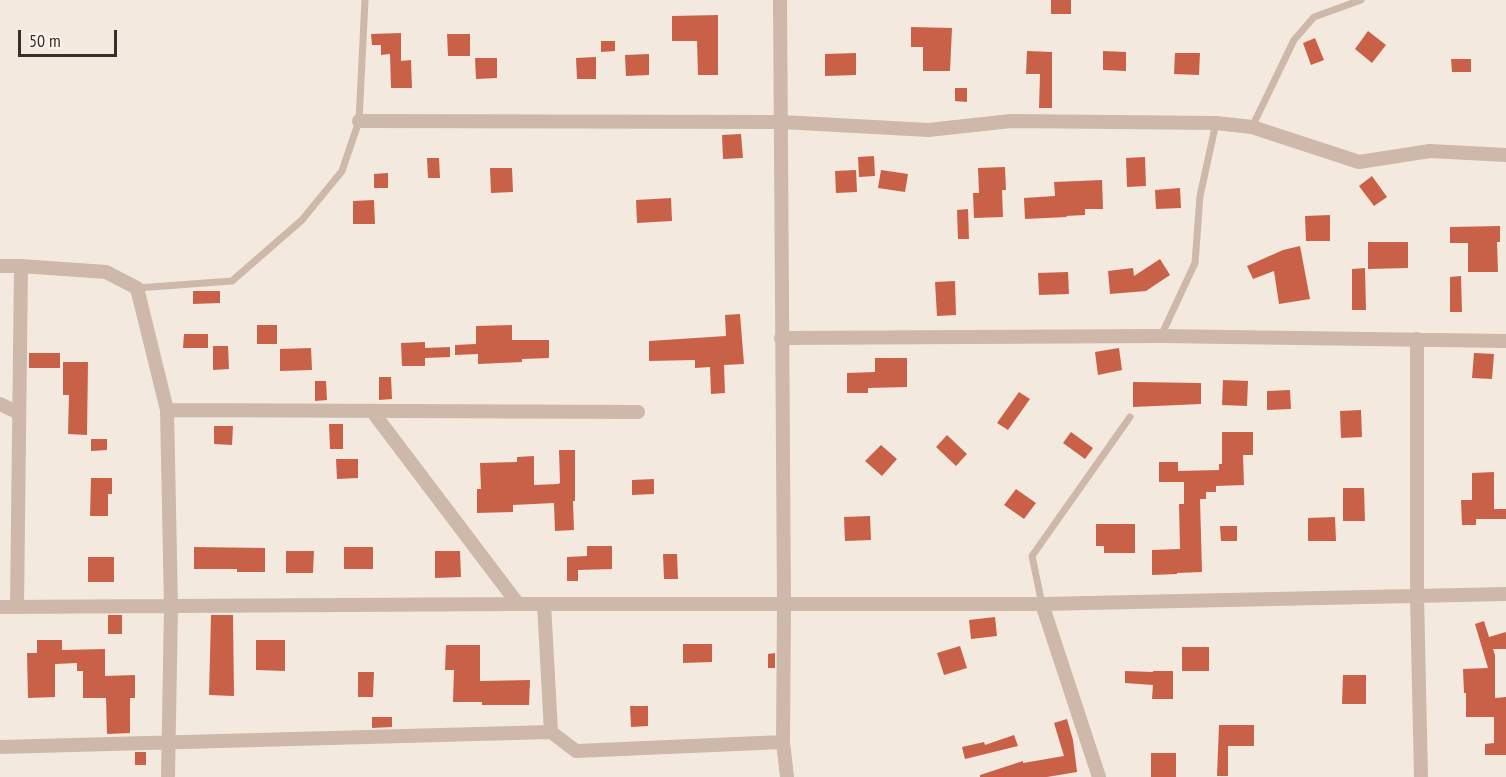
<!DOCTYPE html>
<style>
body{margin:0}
#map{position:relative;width:1506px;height:777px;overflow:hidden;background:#f4e9df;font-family:"PT Sans Narrow",sans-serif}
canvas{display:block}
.scale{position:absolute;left:18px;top:30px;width:99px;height:27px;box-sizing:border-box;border:3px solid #3a2e2a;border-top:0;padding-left:8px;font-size:18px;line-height:21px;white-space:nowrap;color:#3a2e2a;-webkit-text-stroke:4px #fbf3ec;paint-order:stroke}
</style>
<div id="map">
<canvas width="1506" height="777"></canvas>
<div class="scale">50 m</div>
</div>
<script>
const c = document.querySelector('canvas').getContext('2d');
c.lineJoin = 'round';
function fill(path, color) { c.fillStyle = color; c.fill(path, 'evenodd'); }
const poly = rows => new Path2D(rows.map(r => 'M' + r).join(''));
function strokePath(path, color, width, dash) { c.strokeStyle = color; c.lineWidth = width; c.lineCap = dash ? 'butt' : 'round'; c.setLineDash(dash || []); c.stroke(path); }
fill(poly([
 [1051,0,1071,0,1071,14,1051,14],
 [718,15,718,75,698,75,697,41,672,41,672,16],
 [911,27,952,28,950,71,923,71,923,47,911,47],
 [1368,31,1386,45,1372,63,1355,49],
 [401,33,401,61,411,60,412,88,391,88,390,54,381,55,381,45,372,45,371,34],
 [447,34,470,34,470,56,448,56],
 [1315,38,1324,60,1311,65,1303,43],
 [601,41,615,41,615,51,601,52],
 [1027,51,1052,52,1052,108,1039,108,1040,74,1026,74],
 [1103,51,1126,52,1126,71,1103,70],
 [856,53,856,75,825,76,825,54],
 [1175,53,1200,53,1199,75,1174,74],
 [649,54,649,75,626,76,625,55],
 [596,57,596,79,577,79,576,58],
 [475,58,497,58,497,78,476,79],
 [1451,59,1471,59,1471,72,1452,72],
 [955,88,967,88,967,102,955,101],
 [741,134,743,158,723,159,722,135],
 [874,156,875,176,859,177,858,157],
 [1145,157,1146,186,1127,187,1126,158],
 [427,158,439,158,440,178,428,178],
 [1005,167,1006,190,1002,190,1003,217,974,218,973,193,979,193,978,168],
 [490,168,512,168,513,192,491,193],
 [856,170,857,192,836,193,835,171],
 [881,170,908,174,905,192,878,188],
 [388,173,388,188,374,188,374,174],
 [1372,176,1387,197,1374,206,1359,186],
 [1102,180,1103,209,1085,209,1085,215,1066,216,1067,217,1025,219,1024,198,1055,196,1054,182],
 [1180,188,1181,208,1156,209,1155,190],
 [671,198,672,221,637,223,636,200],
 [374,200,375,224,353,224,353,201],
 [968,209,969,239,958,239,957,210],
 [1330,215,1330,241,1306,241,1305,216],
 [1500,226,1500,242,1497,242,1498,272,1468,272,1468,243,1450,243,1450,227],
 [1368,242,1408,242,1408,268,1368,269],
 [1300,246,1310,299,1279,304,1274,271,1253,279,1247,266,1283,250],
 [1160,259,1170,275,1146,291,1110,294,1108,271,1133,268,1134,276],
 [1365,268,1366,310,1352,310,1352,269],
 [1068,272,1069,294,1039,295,1038,273],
 [1461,276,1462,312,1450,312,1450,277],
 [955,281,956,315,937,316,935,282],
 [193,291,220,291,220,303,193,304],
 [740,314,744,364,724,365,725,393,711,394,710,367,695,368,695,360,649,361,649,341,726,336,725,315],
 [257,325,277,325,277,344,257,344],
 [512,325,512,340,549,340,549,358,522,359,522,362,478,364,478,354,455,355,455,345,476,344,476,326],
 [184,334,208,334,208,348,183,348],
 [425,342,425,348,450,347,450,357,425,358,425,366,402,366,401,343],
 [213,346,228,346,229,369,213,370],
 [311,348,312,370,280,371,280,349],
 [1119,348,1122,370,1098,375,1095,352],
 [29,353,60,353,60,368,29,368],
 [1474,353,1494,354,1492,379,1472,378],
 [875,358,907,358,907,387,868,388,868,393,847,393,847,373,875,372],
 [63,362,88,362,87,435,68,434,69,395,63,395],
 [379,377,391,377,392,399,379,400],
 [1223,380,1248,381,1247,406,1222,405],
 [315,381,326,381,327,400,315,401],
 [1133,382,1201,383,1201,404,1133,407],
 [1290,390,1291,409,1267,410,1267,391],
 [1019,392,1030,399,1008,430,997,423],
 [1361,410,1362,437,1341,438,1340,411],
 [329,424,343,424,343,449,330,449],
 [214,426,233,426,232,445,214,444],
 [1071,432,1093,448,1085,459,1063,443],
 [1222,432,1253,432,1253,455,1243,455,1244,485,1216,486,1216,492,1206,492,1206,499,1200,499,1202,572,1177,573,1177,574,1152,575,1152,550,1180,549,1179,504,1184,504,1184,482,1159,482,1159,462,1178,462,1178,471,1219,470,1219,464,1222,464],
 [947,435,967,454,956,466,936,447],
 [91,439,107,439,107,450,91,451],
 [881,445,897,459,882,476,865,461],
 [559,450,575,450,575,501,573,501,574,530,555,531,554,503,513,505,513,512,477,513,477,489,481,489,480,463,517,462,517,457,534,456,534,485,558,484,560,483],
 [336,459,358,459,358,478,337,479],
 [1494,472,1494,509,1506,509,1506,519,1476,519,1476,525,1462,525,1461,500,1472,500,1472,473],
 [91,478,112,478,112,494,108,494,108,516,90,516],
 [654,479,654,494,632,495,632,480],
 [1343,488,1364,488,1365,521,1343,521],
 [1016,489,1036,503,1024,519,1004,505],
 [870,516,871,540,845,541,844,517],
 [1335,517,1336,541,1308,541,1308,518],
 [1096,524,1135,524,1135,553,1104,553,1104,546,1096,546],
 [1220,526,1237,526,1237,541,1221,541],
 [587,546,612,546,612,569,578,570,578,581,567,581,567,557,587,556],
 [194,547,265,548,265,572,237,572,237,569,194,569],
 [344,547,373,547,373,569,344,569],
 [286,551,314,551,313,573,286,573],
 [435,551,460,551,461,577,435,578],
 [663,554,677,554,678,579,664,579],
 [88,557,114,557,114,582,88,582],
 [108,615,122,615,122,634,108,634],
 [211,615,233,615,234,696,209,695],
 [995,617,997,636,971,639,969,620],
 [1484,621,1489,637,1506,632,1506,649,1493,649,1495,655,1495,698,1506,697,1506,755,1485,755,1485,744,1494,743,1494,717,1466,717,1466,693,1464,693,1463,669,1488,668,1475,624],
 [37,640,62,640,62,650,105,649,105,676,135,675,135,698,130,698,130,733,107,734,106,698,83,698,83,671,77,671,77,663,55,664,55,697,28,698,27,653,37,653],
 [256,640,285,640,285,671,256,670],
 [683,644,712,644,712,662,683,663],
 [446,645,480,645,480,681,530,680,529,705,482,705,482,702,453,702,454,670,445,670],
 [960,646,967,668,944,675,937,653],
 [1182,647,1209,647,1209,671,1182,671],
 [775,653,775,668,768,668,768,654],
 [1125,671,1153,672,1153,671,1173,671,1173,699,1152,699,1153,685,1125,683],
 [358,672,374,672,373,697,358,697],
 [1343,675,1366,675,1366,704,1342,704],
 [630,706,648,706,648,726,631,727],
 [372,717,392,717,392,727,372,728],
 [1067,719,1073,740,1077,772,1047,777,980,777,980,775,1023,761,1023,763,1064,756,1054,723],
 [1219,725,1254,725,1254,746,1228,746,1228,776,1217,776],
 [1014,735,1018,746,965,759,962,747,984,742,985,745],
 [135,752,146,752,146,765,135,765],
 [1151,753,1176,753,1176,777,1151,777]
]), '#c96148');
strokePath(poly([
 [1252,127,1294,40,1314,17,1361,0],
 [137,288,232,281,302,220,342,171,359,121,365,0],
 [1161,336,1195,263,1200,196,1216,123],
 [1042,604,1032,556,1130,417]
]), '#cdb8aa', 7);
strokePath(poly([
 [780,0,784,603,783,742,787,777],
 [359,121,782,122,928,130,1011,121,1216,123,1252,127,1359,162,1430,151,1506,155],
 [0,266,21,266,106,272,137,288,167,410,171,606,168,777],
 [781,338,1160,336,1506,341],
 [1417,339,1417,596,1421,777],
 [0,404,19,413],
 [167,410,638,412],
 [372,411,518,604],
 [544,604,551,732],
 [1042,604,1099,777],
 [0,607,518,604,1042,604,1506,594],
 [17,607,21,266],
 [0,747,551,732,576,751,783,742]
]), '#cdb8aa', 14);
</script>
